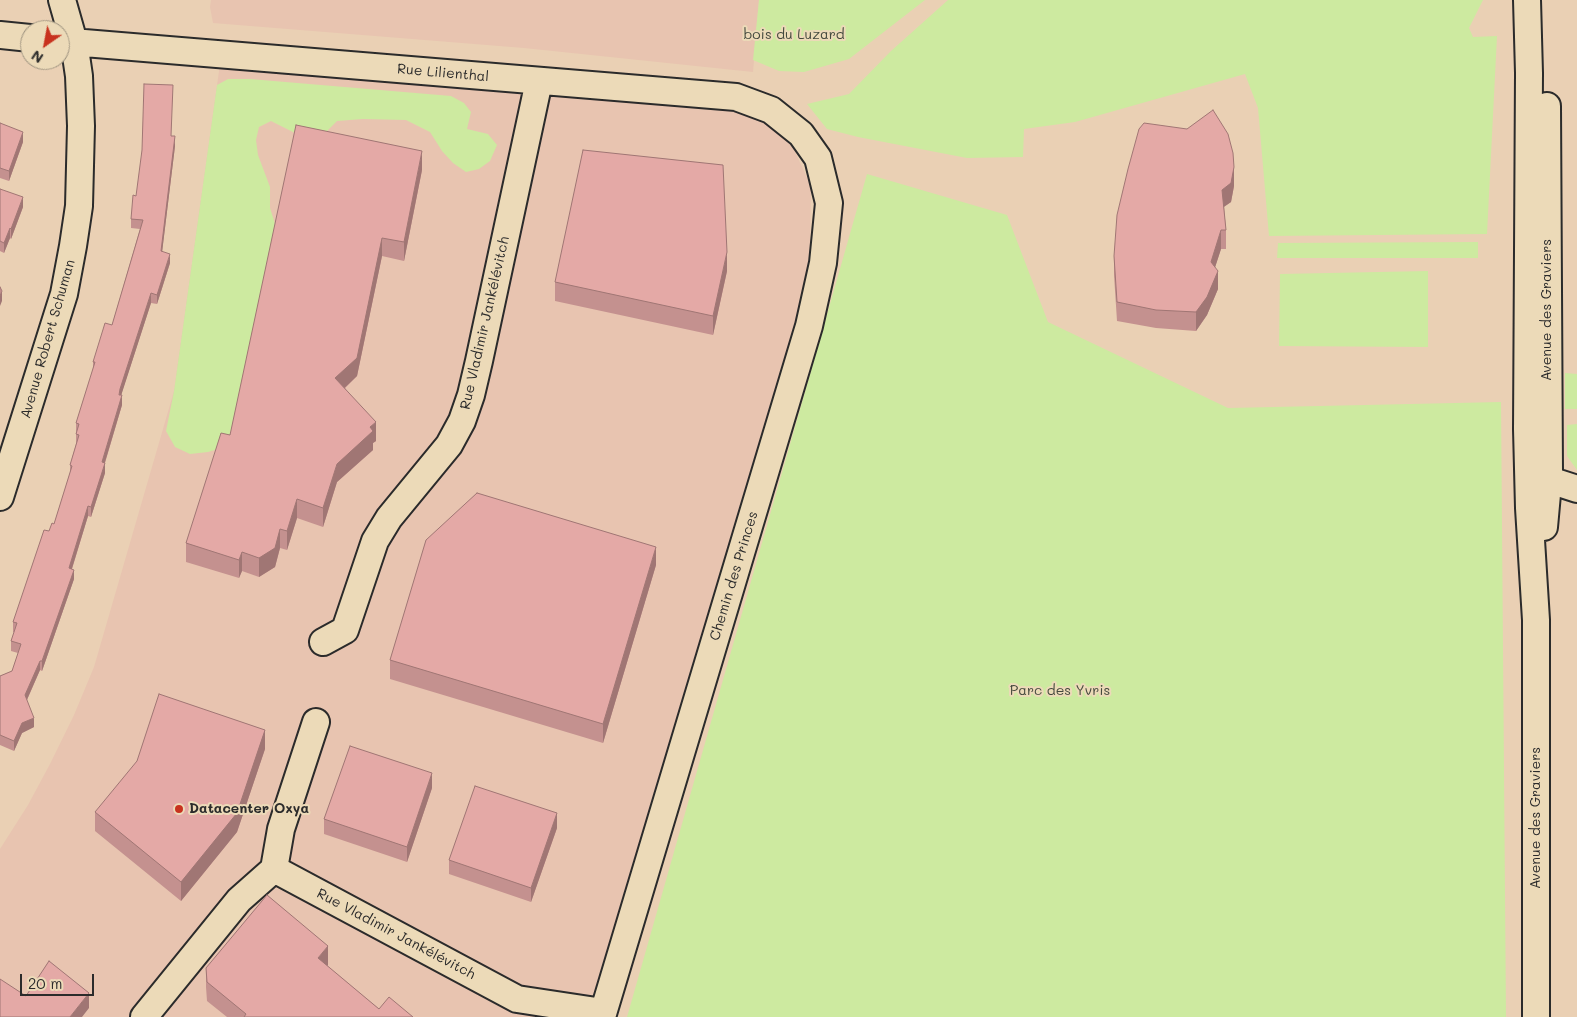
<!DOCTYPE html>
<meta charset="utf-8">
<style>
body{margin:0}
#map{position:relative;width:1577px;height:1017px;overflow:hidden;background:#ead0b4;font-family:Mali,sans-serif}
canvas{display:block}
.north{position:absolute;left:20px;top:20px;width:50px;height:50px;box-sizing:border-box;background:#ecdab8;border:1px solid #9f9480;border-radius:50%;rotate:213deg;font-size:14px;font-weight:700;line-height:20px;text-align:center;color:#2b2b2b}
.north::after{content:'';display:block;margin:auto;width:18px;height:22px;background:#c8321e;clip-path:polygon(50% 0,100% 100%,50% 72%,0 100%)}
.scale{position:absolute;left:20px;top:974px;width:74px;height:22px;box-sizing:border-box;border:2px solid #2b2b2b;border-top:0;padding-left:6px;font-size:15px;line-height:18px;white-space:nowrap;color:#2b2b2b;-webkit-text-stroke:4px #ecdab8;paint-order:stroke}
</style>
<div id="map">
<canvas width="1577" height="1017"></canvas>
<div class="north">N</div>
<div class="scale">20 m</div>
</div>
<script>
const c = document.querySelector('canvas').getContext('2d');
c.lineJoin = 'round';
function fill(path, color) { c.fillStyle = color; c.fill(path, 'evenodd'); }
const poly = rows => new Path2D(rows.map(r => 'M' + r).join(''));
function strokePath(path, color, width, dash) { c.strokeStyle = color; c.lineWidth = width; c.lineCap = dash ? 'butt' : 'round'; c.setLineDash(dash || []); c.stroke(path); }
function write(font, color, halo, rows, align = 'center') {
  c.font = font + ' Mali,sans-serif'; c.lineWidth = 4; c.setLineDash([]); c.textBaseline = 'middle'; c.strokeStyle = halo; c.fillStyle = color; for (const [text, x, y, turn = 0] of rows) {
    c.save(); c.translate(x, y); c.rotate((+turn || 0) * Math.PI / 180); c.textAlign = isNaN(turn) ? turn : align; if (halo) c.strokeText(text, 0, 0); c.fillText(text, 0, 0); c.restore();
  }
}
fill(poly([
 [211,0,759,0,753,72,524,48,213,23,210,7],
 [220,64,731,107,771,120,790,141,804,171,811,187,809,326,603,1012,551,1017,0,1017,0,849,28,805,50,764,74,715,94,667,174,391]
]), '#e8c4b0');
fill(poly([
 [759,0,925,0,849,59,804,72,779,71,753,60],
 [948,0,1483,0,1469,28,1473,37,1497,36,1487,234,1269,236,1258,108,1245,74,1075,122,1024,129,1023,157,967,158,858,137,827,129,807,104,849,94,891,51],
 [228,79,250,79,451,96,464,103,471,112,467,129,488,134,497,145,490,161,479,169,466,172,453,163,442,151,430,132,406,120,363,119,337,121,327,131,316,138,299,135,271,121,259,127,256,140,258,155,270,187,270,208,277,230,232,445,208,452,190,454,175,447,166,431,174,391,217,85],
 [867,174,1007,215,1048,322,1228,408,1501,402,1506,1017,627,1017],
 [1478,242,1478,258,1277,258,1278,243],
 [1428,271,1428,347,1279,346,1280,274],
 [1565,373,1577,374,1577,409,1565,409],
 [1577,424,1577,470,1567,456,1567,425]
]), '#cdeaa0');
const minor = poly([
 [1527,0,1529,73,1527,429,1529,508,1536,620,1536,1017],
 [0,35,30,38],
 [60,41,736,97,771,110,801,134,818,158,829,203,823,263,809,326,602,1017],
 [1534,475,1577,489],
 [0,497,64,294,73,246,79,206,81,126,79,76,74,42,62,0],
 [1544,527,1549,472,1547,106],
 [323,642,345,630,375,541,389,518,449,445,462,421,471,395,479,361,539,81],
 [274,869,517,999,603,1012],
 [144,1017,239,900,274,869,281,829,316,722]
]);
strokePath(minor, '#2b2b2b', 30);
strokePath(minor, '#ecdab8', 26);
fill(poly([
 [0,123,23,142,9,181,0,178],
 [171,136,175,146,162,252,170,263,157,304,151,303,121,395,122,405,105,463,105,473,91,517,88,516,72,569,74,579,42,671,40,670,27,700,34,727,22,733,14,751,0,745,0,676,12,671,18,653,11,651,11,641,14,632,13,632,13,622,49,531,54,524,70,473,70,465,76,444,76,423,93,370,93,362,112,325,140,229,131,228,131,219,136,196],
 [422,170,404,261,382,256,357,376,345,388,376,441,373,443,373,450,337,482,323,527,297,518,287,550,280,548,275,567,259,577,242,571,239,578,186,562,186,543,230,435],
 [1234,186,1231,202,1224,207,1226,230,1226,249,1221,249,1215,267,1218,289,1207,315,1196,331,1156,328,1117,321,1114,275,1114,256],
 [0,189,23,207,11,239,10,238,4,253,0,251],
 [727,271,713,335,555,301,555,282],
 [656,565,603,743,390,679,390,660],
 [265,749,237,832,181,901,95,831,95,812],
 [432,788,407,862,324,834,324,819],
 [557,828,531,902,449,874,449,860],
 [328,965,327,966,379,1009,413,1017,227,1017,207,1001,206,987,206,968]
]), '#c4918f');
fill(poly([
 [23,132,23,142,9,181,9,171],
 [175,136,175,146,161,261,161,251],
 [422,151,422,170,404,261,404,242],
 [1234,167,1234,186,1231,202,1222,208,1222,190],
 [23,197,23,207,11,239,11,229],
 [10,228,10,238,4,253,4,243],
 [1221,230,1221,249,1211,280,1211,262],
 [382,238,382,256,357,376,335,397,335,378],
 [727,252,727,271,713,335,713,316],
 [170,254,170,263,157,304,157,295],
 [1218,271,1218,289,1207,315,1196,331,1196,312],
 [2,291,2,301,0,306,0,296],
 [151,293,151,303,120,399,119,404,120,389],
 [122,395,122,405,102,472,102,462],
 [376,422,376,441,373,443,373,450,337,482,323,527,323,508,337,464,370,427],
 [105,463,105,473,91,517,91,507],
 [297,499,297,518,287,550,287,531],
 [88,506,88,516,69,578,69,568],
 [280,529,280,548,275,567,259,577,259,558],
 [656,547,656,565,603,743,603,724],
 [242,552,242,571,239,578,239,560],
 [74,570,74,579,42,671,42,661],
 [40,661,40,670,25,704,25,695],
 [34,718,34,727,22,733,14,751,14,741,22,723],
 [265,730,265,749,237,832,181,901,181,882],
 [432,773,432,788,407,862,407,847],
 [557,813,557,828,531,902,531,888],
 [328,946,328,965,318,977,318,958],
 [89,993,89,1008,82,1017,70,1017]
]), '#a07674');
const building = poly([
 [144,84,173,85,171,136,175,136,161,251,170,254,157,295,151,293,120,389,119,395,122,395,102,462,105,463,91,507,88,506,69,568,74,570,42,661,40,661,25,695,34,718,22,723,14,741,0,735,0,676,12,671,21,644,11,641,17,623,13,622,44,530,49,531,52,523,54,524,72,466,70,465,79,435,76,434,79,424,76,423,95,362,93,362,105,323,112,325,143,220,131,219,133,195,136,196,142,150,144,84],
 [1213,110,1228,134,1233,153,1234,167,1231,183,1222,190,1226,230,1221,230,1211,262,1218,271,1207,297,1196,312,1156,310,1117,302,1114,256,1117,215,1128,169,1139,129,1144,123,1187,129,1213,110],
 [0,123,23,132,9,171,0,168,0,123],
 [296,125,422,151,404,242,382,238,357,358,335,378,376,422,370,427,373,431,337,464,323,508,297,499,287,531,280,529,275,548,259,558,242,552,239,560,186,543,221,433,230,435,296,125],
 [583,150,723,165,727,252,713,316,555,282,583,150],
 [0,189,23,197,11,229,10,228,4,243,0,241,0,189],
 [0,287,2,291,0,296,0,287],
 [477,493,656,547,603,724,390,660,426,540,477,493],
 [159,694,265,730,237,813,181,882,95,812,137,761,159,694],
 [350,746,432,773,407,847,324,819,350,746],
 [475,786,557,813,531,888,449,860,475,786],
 [267,895,328,946,318,958,379,1009,389,997,413,1017,244,1017,246,1014,207,982,206,968,267,895],
 [49,961,89,993,70,1017,0,1017,0,979,26,996,49,961]
]);
fill(building, '#e4a9a6');
strokePath(building, '#a07674', 1);
for (const [x, y, r, color] of [
 [179,809,5,"#c8321e"]
]) { const dot = new Path2D(); dot.arc(x, y, r, 0, 2 * Math.PI); c.fillStyle = color; c.fill(dot); strokePath(dot, '#ecdab8', 2); }
write('14px', '#43483d', '#ecdab8', [
 ["bois du Luzard",794,35],
 ["Parc des Yvris",1060,691]
]);
write('14px', '#2b2b2b', '#ecdab8', [
 ["Rue Lilienthal",443,73,5],
 ["Avenue des Graviers",1547,310,-90],
 ["Rue Vladimir Jankélévitch",485,323,-77],
 ["Avenue Robert Schuman",48,339,-74],
 ["Chemin des Princes",734,576,-73],
 ["Avenue des Graviers",1536,818,-90],
 ["Rue Vladimir Jankélévitch",396,934,28]
]);
write('bold 14px', '#2b2b2b', '#ecdab8', [
 ["Datacenter Oxya",189,809]
], 'left');
</script>
